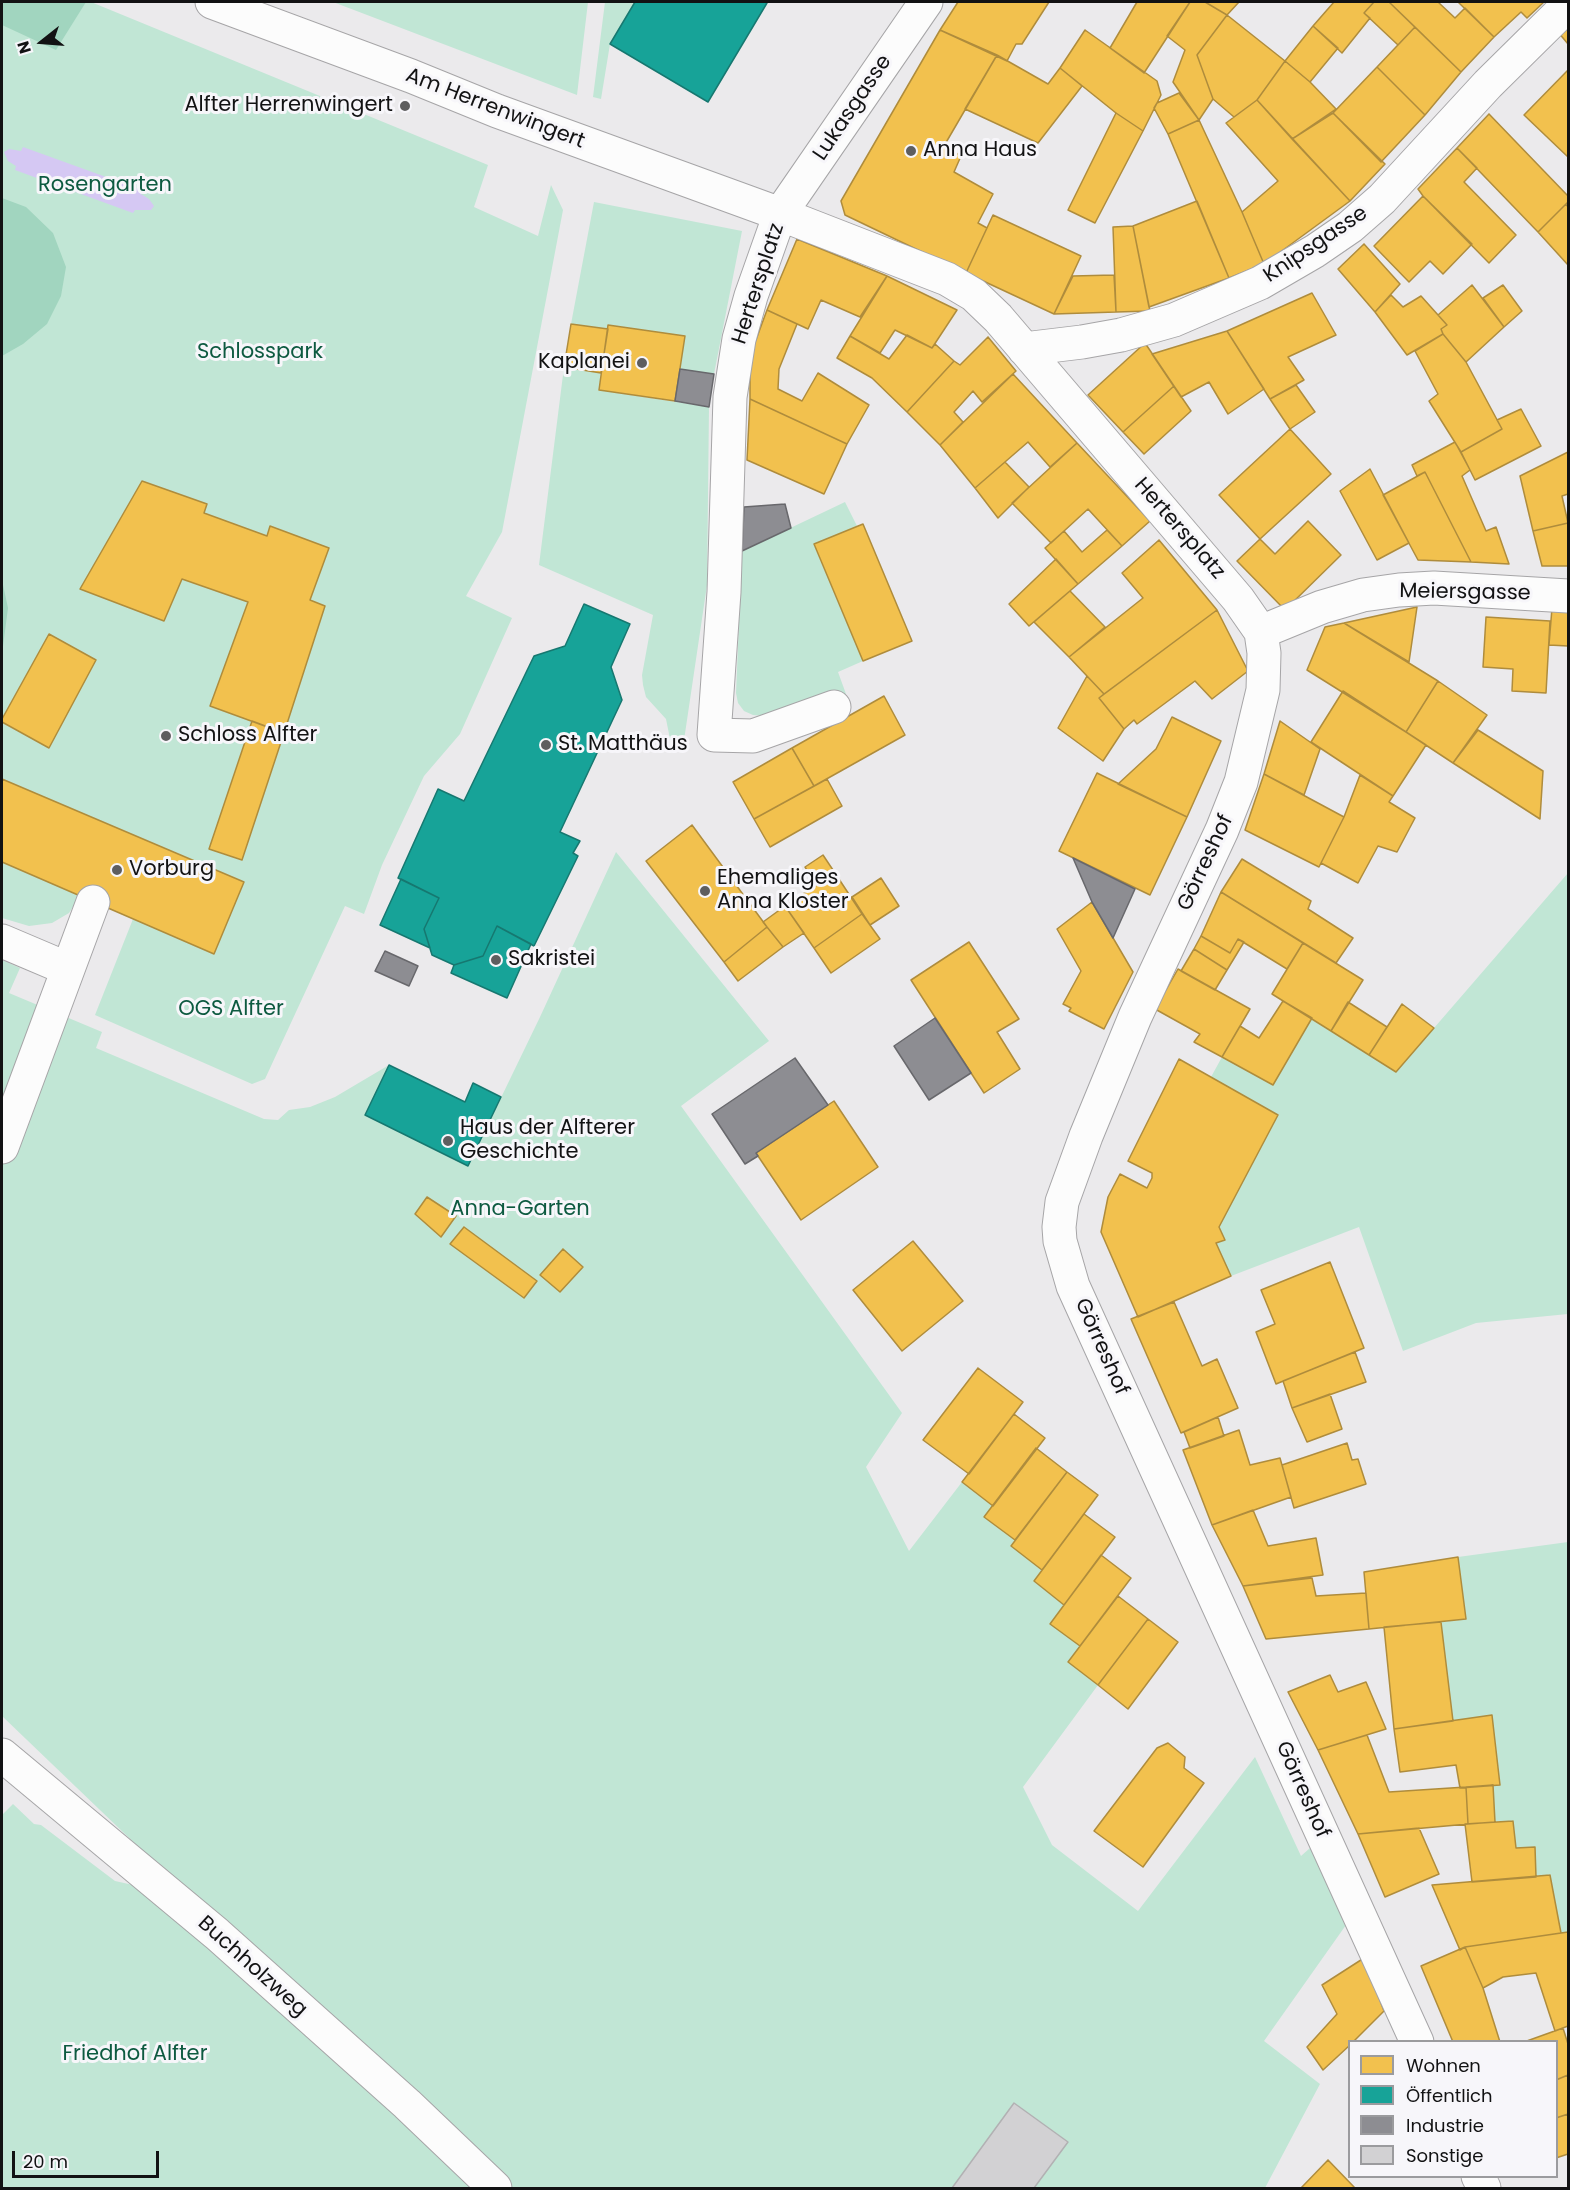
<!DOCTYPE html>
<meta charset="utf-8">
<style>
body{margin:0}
#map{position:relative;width:1570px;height:2190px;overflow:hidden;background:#ebeaec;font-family:Poppins,sans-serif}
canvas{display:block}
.frame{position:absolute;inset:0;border:3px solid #121213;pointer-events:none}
.legend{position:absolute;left:1348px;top:2040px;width:210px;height:138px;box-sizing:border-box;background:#f7f6fa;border:2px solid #9b9b9e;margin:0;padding:8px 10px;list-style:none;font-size:18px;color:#121213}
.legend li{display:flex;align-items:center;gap:12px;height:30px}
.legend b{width:30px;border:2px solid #9b9b9e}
.north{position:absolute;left:12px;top:12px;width:60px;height:60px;-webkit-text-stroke:4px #f7f6fa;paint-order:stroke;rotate:253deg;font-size:16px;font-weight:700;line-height:24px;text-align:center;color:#121213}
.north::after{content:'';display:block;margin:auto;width:21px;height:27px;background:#121213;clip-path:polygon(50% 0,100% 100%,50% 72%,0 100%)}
.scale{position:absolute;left:12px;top:2151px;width:147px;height:27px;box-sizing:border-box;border:3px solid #121213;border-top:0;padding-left:8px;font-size:18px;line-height:21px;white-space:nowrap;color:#121213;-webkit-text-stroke:4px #f7f6fa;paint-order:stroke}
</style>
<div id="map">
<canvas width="1570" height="2190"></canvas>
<div class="frame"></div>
<ul class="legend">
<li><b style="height:16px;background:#f2c14e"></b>Wohnen</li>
<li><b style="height:16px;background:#17a398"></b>Öffentlich</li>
<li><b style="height:16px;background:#8d8d92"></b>Industrie</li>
<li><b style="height:16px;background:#d2d1d3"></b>Sonstige</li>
</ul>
<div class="north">N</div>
<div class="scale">20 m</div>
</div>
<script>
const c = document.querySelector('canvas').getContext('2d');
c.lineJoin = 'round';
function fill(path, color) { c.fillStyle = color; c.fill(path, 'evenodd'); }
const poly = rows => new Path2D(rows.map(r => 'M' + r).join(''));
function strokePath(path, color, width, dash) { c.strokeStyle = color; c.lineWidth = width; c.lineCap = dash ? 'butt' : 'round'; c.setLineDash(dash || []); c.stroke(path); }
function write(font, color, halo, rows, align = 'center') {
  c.font = font + ' Poppins,sans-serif'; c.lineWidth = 6; c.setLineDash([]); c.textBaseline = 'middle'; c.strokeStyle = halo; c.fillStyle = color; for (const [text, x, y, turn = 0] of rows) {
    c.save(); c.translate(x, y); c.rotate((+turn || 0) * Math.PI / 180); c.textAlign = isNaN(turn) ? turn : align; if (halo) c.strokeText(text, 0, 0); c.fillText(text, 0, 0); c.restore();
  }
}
fill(poly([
 [2,2,91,2,488,165,474,207,538,236,551,185,563,210,502,532,466,596,512,618,460,734,424,776,382,865,364,914,345,906,265,1079,252,1084,95,1015,133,919,80,896,69,913,52,923,29,926,2,918],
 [333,2,588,2,577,95],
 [605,2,635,2,610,44,601,99,593,97],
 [594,202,742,231,714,374,680,369,684,336,609,325,608,329,571,324],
 [564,367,601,373,599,390,709,407,707,585,683,747,671,744,666,719,646,697,643,685,642,675,653,615,539,565],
 [845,502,857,526,814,545,863,661,838,672,846,694,795,712,764,716,753,715,744,711,738,703,736,693,742,551],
 [616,852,769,1041,681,1106,902,1413,866,1467,909,1551,962,1482,993,1506,984,1517,1015,1540,1011,1546,1042,1570,1034,1581,1064,1605,1050,1624,1080,1646,1068,1662,1098,1685,1023,1787,1052,1845,1138,1911,1255,1757,1301,1856,1310,1848,1346,1925,1264,2041,1320,2084,1265,2188,2,2188,2,1815,13,1804,34,1824,41,1825,115,1881,133,1885,150,1858,2,1716,2,960,20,968,9,993,102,1032,96,1048,264,1119,278,1120,289,1110,310,1107,335,1097,389,1065,365,1115,468,1166,540,1017],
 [1568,873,1568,1314,1476,1323,1403,1351,1359,1227,1231,1276,1216,1243,1225,1240,1219,1227,1278,1115,1211,1077,1222,1057,1273,1085,1312,1018,1396,1072],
 [1568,1542,1568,1932,1561,1933,1550,1875,1536,1877,1535,1847,1516,1848,1513,1821,1495,1822,1493,1785,1500,1784,1492,1715,1453,1721,1441,1622,1466,1619,1458,1557]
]), '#c1e6d5');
fill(poly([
 [2,2,86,2,56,50,2,25],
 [2,198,26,207,53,233,66,267,61,296,47,324,23,344,2,356],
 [2,580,8,608,2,654]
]), '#a1d5bf');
fill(poly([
 [23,147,142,190,141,194,149,199,154,206,151,210,135,210,133,213,15,170,16,166,8,161,4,152,9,149,21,151]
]), '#d5c8f3');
const homes = poly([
 [958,2,1049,2,1022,44,1016,44,1007,61,940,30,958,2],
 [1137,2,1190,2,1144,73,1110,48,1137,2],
 [1190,2,1205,2,1227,15,1197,55,1213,99,1199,120,1173,82,1185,50,1167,36,1190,2],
 [1205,2,1239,2,1227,15,1205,2],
 [1334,2,1374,2,1364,13,1370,18,1342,53,1313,26,1334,2],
 [1374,2,1389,2,1415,27,1398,45,1364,13,1374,2],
 [1389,2,1438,2,1455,18,1465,8,1494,37,1461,72,1389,2],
 [1458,2,1544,2,1527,18,1521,12,1494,37,1458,2],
 [1227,15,1285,61,1257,100,1234,117,1213,99,1197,55,1227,15],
 [1568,23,1568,44,1558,32,1568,23],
 [1313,26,1338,48,1310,82,1285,61,1313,26],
 [1415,27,1461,72,1425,115,1377,67,1415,27],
 [940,30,997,55,944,146,961,156,954,172,993,194,978,223,987,228,966,273,845,215,841,201,940,30],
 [1085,30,1157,81,1161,95,1143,131,1116,113,1060,68,1085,30],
 [997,55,1048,84,1060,68,1082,86,1038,143,965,109,997,55],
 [1285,61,1310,82,1336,109,1292,139,1257,100,1285,61],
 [1377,67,1425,115,1381,162,1333,113,1377,67],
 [1568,70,1568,157,1524,115,1568,70],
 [1179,93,1199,120,1168,134,1154,108,1157,103,1179,93],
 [1257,100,1350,201,1264,264,1242,212,1278,181,1226,123,1257,100],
 [1116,113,1143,131,1095,223,1068,210,1116,113],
 [1333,113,1385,164,1350,201,1292,139,1333,113],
 [1489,114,1568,196,1568,202,1538,232,1457,148,1489,114],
 [1199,120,1242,212,1264,264,1229,278,1168,134,1199,120],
 [1457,148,1477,168,1464,182,1516,235,1489,263,1423,196,1418,189,1457,148],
 [1423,196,1472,244,1443,274,1430,261,1409,282,1374,246,1423,196],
 [1197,201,1229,278,1149,307,1133,226,1197,201],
 [1566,204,1568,207,1568,265,1538,232,1566,204],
 [993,215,1081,256,1054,314,966,273,993,215],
 [1133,226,1150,311,1116,312,1113,227,1133,226],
 [797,239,887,276,860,317,821,300,808,329,767,310,797,239],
 [1364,244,1400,284,1375,312,1338,269,1364,244],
 [1114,275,1116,312,1054,314,1073,276,1114,275],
 [887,276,957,310,932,348,895,330,880,353,850,336,887,276],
 [1472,285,1504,327,1466,362,1443,334,1441,329,1447,325,1438,315,1472,285],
 [1503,285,1522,311,1504,327,1483,298,1503,285],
 [1312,293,1336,335,1288,357,1304,380,1270,399,1227,331,1312,293],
 [1391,295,1403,307,1421,296,1447,325,1441,329,1443,334,1407,355,1375,312,1391,295],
 [767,310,797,324,779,369,778,389,802,401,818,373,869,405,847,444,750,399,750,356,767,310],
 [571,324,608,329,601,373,564,367,571,324],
 [608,325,685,336,675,401,599,390,608,325],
 [1227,331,1264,389,1228,414,1209,382,1181,397,1152,354,1227,331],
 [1443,334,1466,362,1502,429,1461,452,1429,401,1438,394,1415,351,1443,334],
 [907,335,932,348,935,344,954,361,907,412,872,378,837,358,850,336,889,359,907,335],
 [988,337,1016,371,982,402,973,391,954,412,963,422,940,445,907,412,954,361,960,365,988,337],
 [1145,343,1174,386,1123,432,1088,395,1145,343],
 [1013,374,1077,443,1050,467,1028,442,975,488,940,445,1013,374],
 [1296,385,1315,412,1290,429,1270,399,1296,385],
 [1174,386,1191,411,1144,454,1123,432,1174,386],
 [750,399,847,444,824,494,747,460,750,399],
 [1521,409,1541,446,1475,480,1461,452,1502,429,1497,420,1521,409],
 [1290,429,1331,474,1260,539,1219,495,1290,429],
 [1455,442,1470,470,1462,476,1486,531,1496,527,1509,564,1471,562,1425,472,1417,476,1412,465,1455,442],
 [1077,443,1150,521,1122,546,1088,509,1051,543,1012,503,1077,443],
 [1568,452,1568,494,1562,496,1568,523,1533,531,1520,476,1568,452],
 [1005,462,1029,487,998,518,975,488,1005,462],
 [1370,469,1409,543,1377,560,1340,491,1370,469],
 [1425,472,1471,562,1418,560,1383,495,1425,472],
 [142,481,207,504,204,513,267,536,270,526,329,548,310,600,325,606,284,733,210,706,248,602,182,579,164,621,80,589,142,481],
 [1308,521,1341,555,1285,610,1237,561,1260,539,1275,554,1308,521],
 [1568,523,1568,566,1542,566,1533,531,1568,523],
 [863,524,912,641,863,661,814,544,863,524],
 [1107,530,1122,546,1078,584,1045,548,1064,531,1082,552,1107,530],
 [1159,540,1217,610,1104,694,1069,657,1143,598,1122,573,1159,540],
 [1056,559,1078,584,1029,626,1009,604,1056,559],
 [1070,591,1105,627,1069,657,1034,622,1070,591],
 [1417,607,1409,662,1344,623,1417,607],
 [1552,608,1568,608,1568,646,1549,645,1552,608],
 [1217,610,1248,671,1212,699,1195,681,1137,724,1134,720,1124,729,1099,698,1217,610],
 [1486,617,1550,621,1546,693,1512,691,1513,669,1483,667,1486,617],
 [1344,623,1438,681,1406,732,1307,670,1325,627,1344,623],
 [49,634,96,660,49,748,2,722,2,719,49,634],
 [1087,676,1104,694,1099,698,1124,729,1103,761,1058,728,1087,676],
 [1438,681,1487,715,1453,763,1406,732,1438,681],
 [1343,691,1426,745,1393,796,1311,742,1343,691],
 [884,696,905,735,814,786,792,748,884,696],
 [1172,717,1221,741,1187,817,1118,784,1156,749,1172,717],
 [252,721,284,733,242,860,209,849,252,721],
 [1280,721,1320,749,1304,795,1264,774,1280,721],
 [1478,730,1543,771,1540,819,1453,763,1478,730],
 [792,748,814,786,754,819,733,782,792,748],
 [1097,773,1187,817,1150,895,1059,851,1097,773],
 [1264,774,1344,817,1319,867,1245,830,1264,774],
 [1360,775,1393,796,1389,802,1415,818,1397,852,1378,846,1358,883,1321,863,1344,817,1360,775],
 [2,779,244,882,214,954,2,862,2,779],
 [827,779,842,806,770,847,754,819,827,779],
 [692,825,767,927,724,962,646,861,692,825],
 [823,855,835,873,816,885,805,867,823,855],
 [1242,859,1311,901,1308,909,1353,938,1336,963,1221,892,1242,859],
 [835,873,862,914,814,948,785,906,835,873],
 [881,878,899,906,870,925,852,897,881,878],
 [1221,892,1303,943,1287,969,1238,939,1230,953,1201,936,1221,892],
 [1092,902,1133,972,1104,1029,1069,1011,1071,1008,1063,1004,1081,971,1057,929,1092,902],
 [785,906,804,933,783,947,763,922,785,906],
 [862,914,880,939,831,973,814,948,862,914],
 [767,927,783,947,738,981,724,962,767,927],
 [1201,936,1230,953,1238,939,1244,942,1227,970,1194,949,1201,936],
 [969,942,1019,1019,997,1032,1020,1069,984,1093,911,980,969,942],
 [1303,943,1363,980,1331,1031,1272,994,1303,943],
 [1194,949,1227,970,1215,990,1181,971,1194,949],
 [1178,969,1250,1009,1222,1057,1194,1042,1200,1034,1155,1009,1178,969],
 [1283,1001,1312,1018,1273,1085,1222,1057,1240,1026,1259,1038,1283,1001],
 [1348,1002,1387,1027,1369,1055,1331,1031,1348,1002],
 [1402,1004,1434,1028,1396,1072,1369,1055,1402,1004],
 [1179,1059,1278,1115,1219,1227,1225,1240,1216,1243,1231,1276,1138,1317,1101,1232,1108,1197,1120,1174,1147,1188,1152,1178,1152,1173,1128,1161,1179,1059],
 [834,1101,878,1167,801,1220,756,1153,834,1101],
 [427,1197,456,1216,441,1237,415,1214,427,1197],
 [464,1227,537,1281,524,1298,450,1244,464,1227],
 [913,1241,963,1301,902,1351,853,1290,913,1241],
 [563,1249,583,1267,560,1292,540,1275,563,1249],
 [1330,1262,1364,1348,1276,1384,1256,1332,1275,1324,1261,1290,1330,1262],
 [1174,1302,1202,1366,1217,1359,1238,1408,1181,1433,1131,1319,1174,1302],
 [1355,1352,1366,1382,1292,1408,1283,1381,1355,1352],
 [978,1368,1023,1402,969,1474,923,1440,978,1368],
 [1330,1394,1342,1429,1307,1442,1292,1408,1330,1394],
 [1014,1414,1045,1438,993,1506,962,1482,1014,1414],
 [1218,1417,1224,1436,1190,1448,1184,1432,1218,1417],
 [1239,1430,1250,1465,1280,1458,1291,1497,1212,1525,1183,1450,1239,1430],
 [1347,1443,1352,1460,1358,1459,1366,1484,1294,1508,1282,1465,1347,1443],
 [1036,1448,1067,1472,1015,1540,984,1517,1036,1448],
 [1067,1472,1098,1495,1042,1570,1011,1546,1067,1472],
 [1253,1510,1268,1546,1316,1538,1323,1575,1243,1586,1212,1525,1253,1510],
 [1084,1514,1115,1537,1064,1605,1034,1581,1084,1514],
 [1101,1555,1131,1578,1080,1646,1050,1624,1101,1555],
 [1458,1557,1466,1619,1369,1629,1364,1572,1458,1557],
 [1312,1578,1316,1596,1366,1593,1369,1629,1266,1639,1243,1586,1312,1578],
 [1118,1596,1148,1619,1098,1685,1068,1662,1118,1596],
 [1148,1619,1178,1642,1128,1709,1098,1685,1148,1619],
 [1441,1622,1453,1721,1394,1729,1384,1627,1441,1622],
 [1330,1675,1338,1692,1366,1682,1386,1729,1318,1750,1288,1692,1330,1675],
 [1492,1715,1500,1785,1460,1788,1456,1765,1400,1772,1394,1729,1492,1715],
 [1367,1735,1389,1792,1466,1787,1468,1824,1358,1834,1318,1750,1367,1735],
 [1168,1743,1185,1757,1184,1768,1204,1783,1143,1867,1094,1831,1157,1748,1168,1743],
 [1493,1785,1495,1822,1468,1824,1466,1787,1493,1785],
 [1513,1821,1516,1848,1535,1847,1536,1877,1472,1882,1465,1824,1513,1821],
 [1419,1828,1439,1874,1385,1897,1358,1834,1419,1828],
 [1550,1875,1561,1933,1465,1947,1460,1950,1432,1885,1550,1875],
 [1568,1932,1568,2026,1555,2031,1536,1973,1503,1977,1483,1988,1465,1947,1568,1932],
 [1465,1947,1483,1988,1500,2042,1453,2042,1421,1966,1465,1947],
 [1364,1958,1384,2011,1353,2042,1350,2042,1350,2045,1323,2070,1307,2047,1337,2014,1322,1985,1364,1958],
 [1563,2028,1568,2044,1568,2075,1556,2080,1556,2042,1524,2042,1563,2028],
 [1568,2075,1568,2114,1556,2118,1556,2080,1568,2075],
 [1568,2114,1568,2154,1556,2158,1556,2118,1568,2114],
 [1328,2160,1355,2188,1301,2188,1328,2160]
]);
fill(homes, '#f2c14e');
strokePath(homes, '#af8c3c', 1.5);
const public = poly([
 [635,2,765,2,767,3,708,102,610,44,635,2],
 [584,604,630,624,611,667,622,700,560,832,580,841,573,853,578,856,534,946,497,926,483,956,454,965,432,955,424,929,439,898,398,878,438,789,464,801,534,656,565,646,584,604],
 [401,879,439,898,424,929,430,948,380,925,401,879],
 [497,926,531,944,507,998,451,973,454,965,483,956,497,926],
 [389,1065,465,1102,473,1083,501,1097,468,1166,365,1115,389,1065]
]);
fill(public, '#17a398');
strokePath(public, '#167870', 1.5);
const industry = poly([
 [680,369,714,374,709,407,675,401,680,369],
 [785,504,791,528,742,551,744,507,785,504],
 [1073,858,1135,889,1113,938,1092,902,1073,858],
 [385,951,418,966,409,986,375,971,385,951],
 [935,1018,971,1073,929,1100,894,1046,935,1018],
 [795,1058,828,1105,756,1153,758,1156,745,1164,712,1114,795,1058]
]);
fill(industry, '#8d8d92');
strokePath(industry, '#68686c', 1.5);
const building = poly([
 [1014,2103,1068,2142,1034,2188,952,2188,1014,2103]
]);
fill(building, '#d2d1d3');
strokePath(building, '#b2b1b3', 1.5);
const minor = poly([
 [212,2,411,76,497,111,780,214,947,279,974,295,998,318,1238,599,1261,632,1264,653,1263,690,1241,782,1222,830,1135,1017,1086,1136,1062,1202,1059,1227,1060,1241,1073,1286,1417,2042],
 [1024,349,1082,342,1121,335,1174,320,1260,283,1315,251,1350,227,1382,199,1488,84,1568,5],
 [1261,632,1322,607,1363,595,1399,590,1434,588,1568,596],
 [834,707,753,736,714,735,724,592,730,397,739,339,751,296,780,214,926,2],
 [2,941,68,969],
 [2,1147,93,902],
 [2,1755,217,1934,407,2104,495,2188],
 [1478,2176,1484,2188]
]);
strokePath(minor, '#a6a5a7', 35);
strokePath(minor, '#fcfcfc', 33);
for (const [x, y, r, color] of [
 [405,106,6,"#5e5e5f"],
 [911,151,6,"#5e5e5f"],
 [642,363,6,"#5e5e5f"],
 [166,736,6,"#5e5e5f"],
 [546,745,6,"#5e5e5f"],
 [117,870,6,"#5e5e5f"],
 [705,891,6,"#5e5e5f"],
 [496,960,6,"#5e5e5f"],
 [448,1141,6,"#5e5e5f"]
]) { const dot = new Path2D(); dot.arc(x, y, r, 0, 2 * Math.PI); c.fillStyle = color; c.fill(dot); strokePath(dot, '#f7f6fa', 2); }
write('21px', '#121213', '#f7f6fa', [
 ["Alfter Herrenwingert",393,106,"right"],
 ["Anna Haus",923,151],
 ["Kaplanei",630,363,"right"],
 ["Schloss Alfter",178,736],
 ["St. Matthäus",558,745],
 ["Vorburg",129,870],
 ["Ehemaliges",717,879],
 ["Anna Kloster",717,903],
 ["Sakristei",508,960],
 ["Haus der Alfterer",460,1129],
 ["Geschichte",460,1153]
], 'left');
write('21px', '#121213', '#f7f6fa', [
 ["Lukasgasse",853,108,-56],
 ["Am Herrenwingert",495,109,21],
 ["Knipsgasse",1316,245,-34],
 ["Hertersplatz",759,284,-72],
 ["Hertersplatz",1179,529,49],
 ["Meiersgasse",1465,593,1],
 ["Görreshof",1206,863,-65],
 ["Görreshof",1101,1347,66],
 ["Görreshof",1302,1790,66],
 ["Buchholzweg",252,1967,42]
]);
write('21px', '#0d5a40', '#f7f6fa', [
 ["Rosengarten",105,186],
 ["Schlosspark",260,353],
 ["OGS Alfter",231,1010],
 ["Anna-Garten",520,1210],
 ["Friedhof Alfter",135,2055]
]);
</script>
